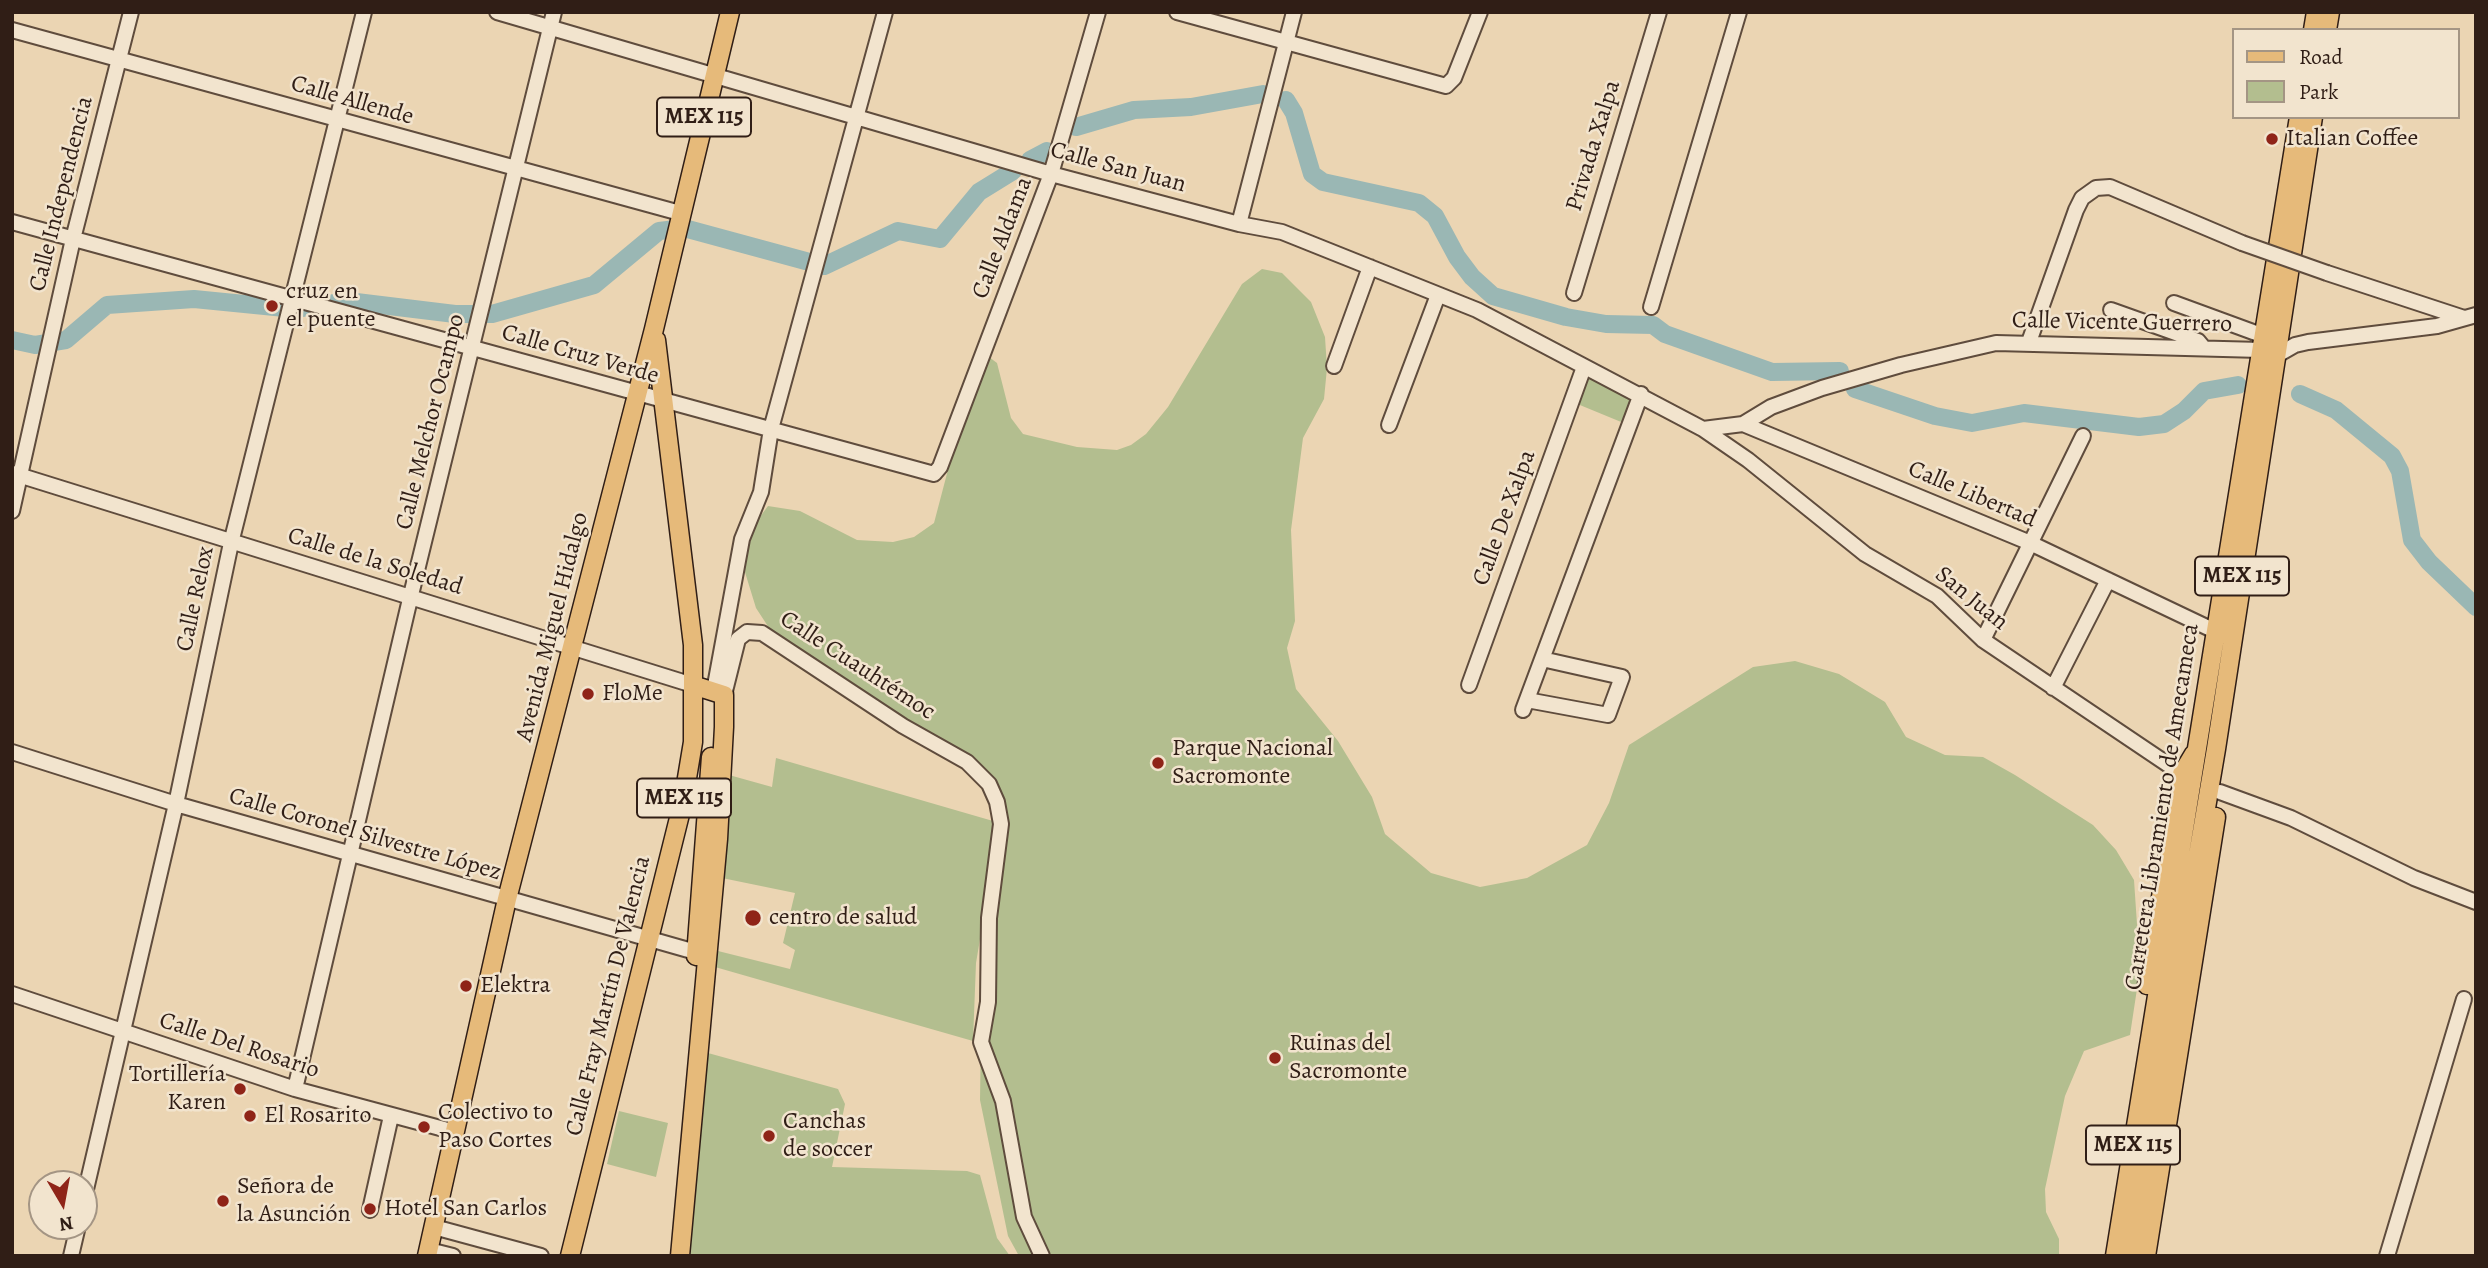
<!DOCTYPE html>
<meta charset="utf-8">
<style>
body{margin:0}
#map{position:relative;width:2488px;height:1268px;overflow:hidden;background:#ebd5b3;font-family:Alegreya,serif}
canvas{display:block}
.frame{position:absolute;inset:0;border:14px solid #301e16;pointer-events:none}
.legend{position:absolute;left:2232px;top:28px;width:228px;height:91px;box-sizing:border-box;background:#f2e4ce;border:2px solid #a49584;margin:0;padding:9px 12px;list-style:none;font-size:21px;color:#301e16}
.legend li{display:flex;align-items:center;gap:14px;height:35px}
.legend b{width:35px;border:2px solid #a49584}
.north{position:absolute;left:28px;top:1170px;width:70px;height:70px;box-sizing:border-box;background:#f2e4ce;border:2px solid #a49584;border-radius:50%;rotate:170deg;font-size:19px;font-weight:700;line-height:28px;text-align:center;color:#301e16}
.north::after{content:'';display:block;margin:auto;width:24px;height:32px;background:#8f2418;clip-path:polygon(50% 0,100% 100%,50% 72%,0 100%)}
</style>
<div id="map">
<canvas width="2488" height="1268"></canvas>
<div class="frame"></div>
<ul class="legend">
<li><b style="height:9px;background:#e6ba7a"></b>Road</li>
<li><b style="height:19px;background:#b3be8f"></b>Park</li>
</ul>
<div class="north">N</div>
</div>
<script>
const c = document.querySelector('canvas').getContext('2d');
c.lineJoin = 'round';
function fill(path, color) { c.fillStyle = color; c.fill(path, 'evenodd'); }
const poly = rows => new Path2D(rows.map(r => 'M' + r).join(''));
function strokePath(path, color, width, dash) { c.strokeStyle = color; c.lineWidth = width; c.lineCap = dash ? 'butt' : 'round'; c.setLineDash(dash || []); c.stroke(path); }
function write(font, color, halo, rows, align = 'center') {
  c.font = font + ' Alegreya,serif'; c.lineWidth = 5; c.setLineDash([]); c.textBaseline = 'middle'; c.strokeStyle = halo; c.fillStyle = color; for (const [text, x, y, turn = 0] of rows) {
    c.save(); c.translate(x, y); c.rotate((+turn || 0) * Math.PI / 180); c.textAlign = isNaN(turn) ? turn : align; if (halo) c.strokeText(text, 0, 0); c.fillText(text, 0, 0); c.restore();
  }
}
fill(poly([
 [1262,269,1282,273,1311,302,1325,337,1327,368,1324,399,1303,438,1291,530,1295,621,1287,648,1296,689,1338,741,1372,797,1385,834,1431,873,1480,887,1527,878,1587,845,1609,803,1629,745,1753,667,1795,661,1839,674,1885,702,1906,737,1945,755,1983,757,2015,775,2093,825,2116,850,2134,880,2140,969,2130,1035,2084,1051,2065,1096,2045,1189,2046,1212,2059,1239,2059,1256,1019,1256,1008,1236,980,1100,982,964,998,821,986,784,773,634,756,608,744,569,745,537,768,506,800,511,857,540,893,542,914,537,934,523,949,466,989,357,997,363,1011,418,1023,434,1077,447,1117,450,1131,445,1146,434,1168,407,1242,284],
 [1585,372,1636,399,1626,424,1575,403],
 [776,758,993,821,989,885,976,963,973,1041,715,967,714,950,790,969,795,950,783,943,795,893,722,878,729,775,772,787],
 [708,1053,838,1089,845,1104,832,1167,967,1171,980,1175,997,1238,1010,1256,688,1256],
 [619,1111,668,1123,656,1177,607,1164]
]), '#b3be8f');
strokePath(poly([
 [1286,100,1294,113,1312,174,1323,182,1419,203,1435,216,1457,257,1472,277,1493,296,1566,317,1606,324,1653,325,1665,334,1772,372,1840,371],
 [1076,127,1134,110,1191,107,1263,94],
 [1030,160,1047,151],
 [12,340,35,345,66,340,107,305,194,299,295,309,348,301,455,314,492,314,594,285,659,231,684,228,824,266,898,231,940,239,979,192,1013,171],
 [1855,389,1935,416,1972,423,2024,413,2139,427,2164,424,2184,411,2204,391,2238,385],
 [2300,394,2336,410,2392,456,2400,471,2412,540,2429,562,2476,607]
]), '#9ab7b4', 18);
const minor = poly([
 [497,12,1051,174,1239,224,1282,232,1477,310,1703,429,1748,460,1865,554,1937,596,1983,640,2182,774],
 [1177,12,1446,86,1454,78,1480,12],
 [12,30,680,213],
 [12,222,934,474,940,467,1051,174,1098,12],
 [1239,224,1294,12],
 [2327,273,2464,318],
 [1574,293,1659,12],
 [2174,303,2264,336],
 [1651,307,1739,12],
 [2111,310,2198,341,2203,347],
 [2029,342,2076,210,2082,198,2096,188,2110,187,2242,243],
 [2274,357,2295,345,2308,342,2437,326,2476,315],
 [1334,366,1370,267],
 [1743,424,1771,407,1822,388,1901,365,1996,343,2261,350],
 [1389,425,1438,295],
 [1703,429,1743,424,2028,542,2217,632],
 [12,473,696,686],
 [12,511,73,239,131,12],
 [1983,640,2083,436],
 [1469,685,1584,367],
 [2053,688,2108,580],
 [714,691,742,539,761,492,771,429,885,12],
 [724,695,738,639,747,632,762,633,903,726,967,762,989,784,997,802,1001,824,989,918,988,1002,981,1042,1003,1101,1024,1217,1042,1256],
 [1527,700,1608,715,1622,677,1542,659],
 [1523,710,1641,394],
 [12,752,176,804,706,955],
 [2220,792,2291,818,2414,878,2476,902],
 [12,994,295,1089,455,1132],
 [295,1089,410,599,554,12],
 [84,1198,176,804,231,543,364,12],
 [370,1210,391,1116],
 [434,1227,541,1256],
 [429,1250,453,1256],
 [71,1256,78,1226],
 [2387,1256,2464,999]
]);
const major = poly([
 [2313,30,2316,12],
 [2327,30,2330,12],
 [696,956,711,757],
 [2147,985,2177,797,2182,774,2194,754],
 [427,1256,507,899,654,329,730,12],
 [570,1256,683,802,693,742,693,645,656,340],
 [680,1256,718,839,724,727,724,695,696,686],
 [2115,1256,2299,117],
 [2130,1256,2216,749,2313,117],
 [2146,1256,2216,817]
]);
strokePath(minor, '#5f4c3d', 18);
strokePath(major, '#301e16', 21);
strokePath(minor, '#f2e4ce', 14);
strokePath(major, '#e6ba7a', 18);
const minorBridge = poly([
 [2242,243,2327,273]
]);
strokePath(minorBridge, '#5f4c3d', 18, []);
strokePath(minorBridge, '#f2e4ce', 14);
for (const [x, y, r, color] of [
 [2272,139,7,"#8f2418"],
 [272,306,7,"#8f2418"],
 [588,694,7,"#8f2418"],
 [1158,763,7,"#8f2418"],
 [753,918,9,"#8f2418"],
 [466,986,7,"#8f2418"],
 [1275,1058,7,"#8f2418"],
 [240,1089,7,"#8f2418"],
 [250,1116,7,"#8f2418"],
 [424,1127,7,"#8f2418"],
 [769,1136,7,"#8f2418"],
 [223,1201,7,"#8f2418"],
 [370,1209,7,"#8f2418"]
]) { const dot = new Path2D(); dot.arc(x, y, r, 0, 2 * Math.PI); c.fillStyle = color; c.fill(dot); strokePath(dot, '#f2e4ce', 2.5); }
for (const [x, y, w] of [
 [704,117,94],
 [2242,576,94],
 [684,798,94],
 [2133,1145,94]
]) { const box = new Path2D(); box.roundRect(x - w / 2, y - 19.5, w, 39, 5); c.fillStyle = '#f2e4ce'; c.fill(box); strokePath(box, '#301e16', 2); }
write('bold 23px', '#301e16', null, [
 ["MEX 115",704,117],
 ["MEX 115",2242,576],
 ["MEX 115",684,798],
 ["MEX 115",2133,1145]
]);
write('24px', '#301e16', '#f2e4ce', [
 ["Calle Allende",352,101,16],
 ["Privada Xalpa",1594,146,-73],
 ["Calle San Juan",1118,168,15],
 ["Calle Independencia",62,194,-76],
 ["Calle Aldama",1003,238,-69],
 ["Calle Vicente Guerrero",2122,323,1],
 ["Calle Cruz Verde",580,355,16],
 ["Calle Melchor Ocampo",431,422,-76],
 ["Calle Libertad",1972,495,23],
 ["Calle De Xalpa",1505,518,-70],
 ["Calle de la Soledad",375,562,17],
 ["Calle Relox",196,599,-78],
 ["San Juan",1971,599,39],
 ["Avenida Miguel Hidalgo",553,627,-76],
 ["Calle Cuauhtémoc",857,666,33],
 ["Carretera Libramiento de Amecameca",2163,807,-81],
 ["Calle Coronel Silvestre López",365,835,16],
 ["Calle Fray Martín De Valencia",609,996,-76],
 ["Calle Del Rosario",239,1046,18]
]);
write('24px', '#301e16', '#f2e4ce', [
 ["Italian Coffee",2286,139],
 ["cruz en",286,292],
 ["el puente",286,320],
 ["FloMe",602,694],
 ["Parque Nacional",1172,749],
 ["Sacromonte",1172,777],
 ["centro de salud",769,918],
 ["Elektra",480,986],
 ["Ruinas del",1289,1044],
 ["Sacromonte",1289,1072],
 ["Tortillería",226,1075,"right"],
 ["Karen",226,1103,"right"],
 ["Colectivo to",438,1113],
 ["Paso Cortes",438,1141],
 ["El Rosarito",264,1116],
 ["Canchas",783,1122],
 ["de soccer",783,1150],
 ["Señora de",237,1187],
 ["la Asunción",237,1215],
 ["Hotel San Carlos",384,1209]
], 'left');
</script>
